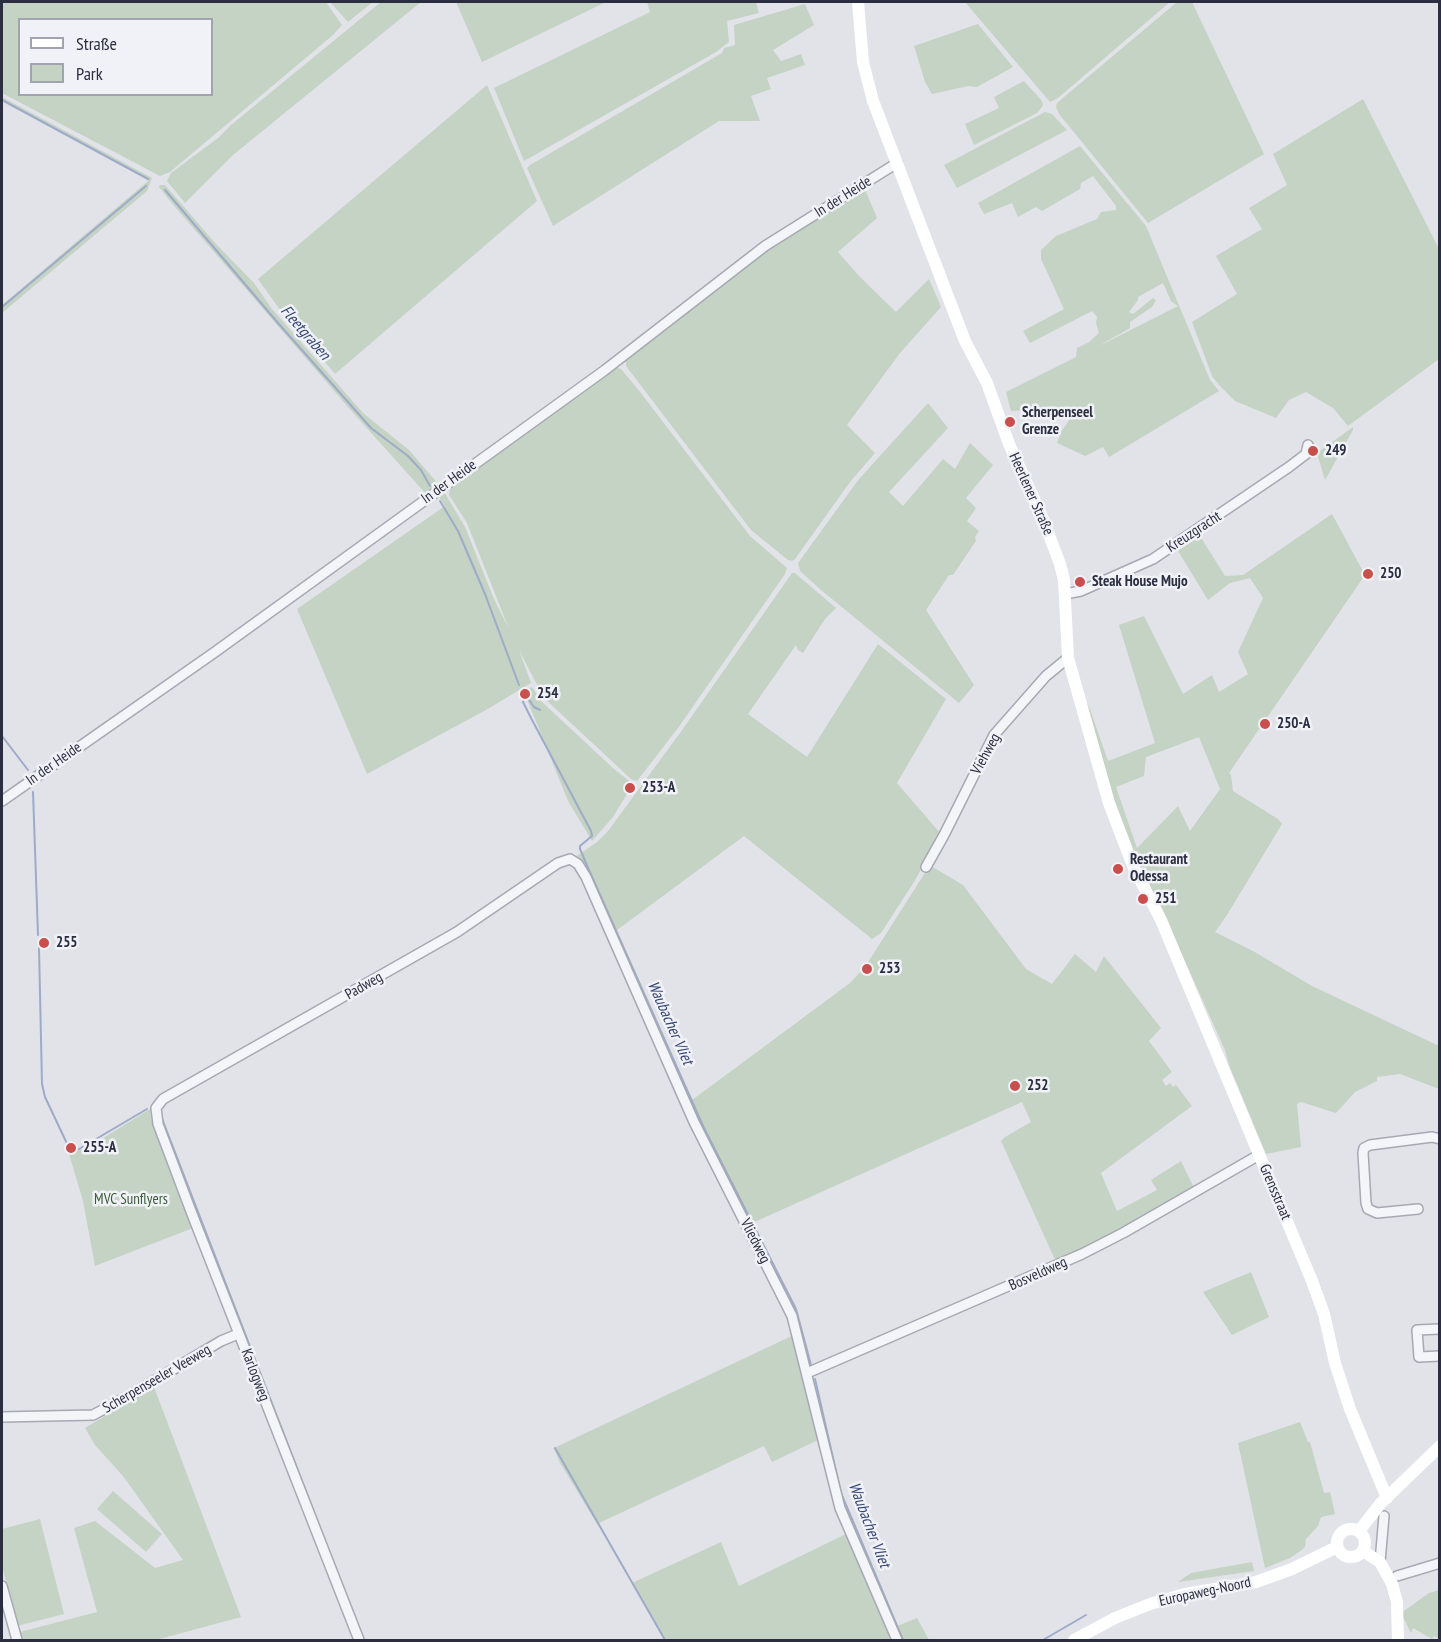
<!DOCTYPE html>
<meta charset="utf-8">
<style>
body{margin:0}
#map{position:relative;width:1441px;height:1642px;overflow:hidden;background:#e1e3e9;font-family:"PT Sans Narrow",sans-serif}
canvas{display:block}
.frame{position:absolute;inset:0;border:3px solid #2a2e40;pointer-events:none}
.legend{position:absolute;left:18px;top:18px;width:195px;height:78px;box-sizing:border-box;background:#f1f2f7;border:2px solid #a1a4ae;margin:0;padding:8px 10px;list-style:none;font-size:18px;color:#2a2e40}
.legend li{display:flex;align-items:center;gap:12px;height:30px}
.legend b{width:30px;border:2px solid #a1a4ae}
</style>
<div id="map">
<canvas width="1441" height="1642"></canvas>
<div class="frame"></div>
<ul class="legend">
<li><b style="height:8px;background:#fff"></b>Straße</li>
<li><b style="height:16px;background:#c4d3c3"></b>Park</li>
</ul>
</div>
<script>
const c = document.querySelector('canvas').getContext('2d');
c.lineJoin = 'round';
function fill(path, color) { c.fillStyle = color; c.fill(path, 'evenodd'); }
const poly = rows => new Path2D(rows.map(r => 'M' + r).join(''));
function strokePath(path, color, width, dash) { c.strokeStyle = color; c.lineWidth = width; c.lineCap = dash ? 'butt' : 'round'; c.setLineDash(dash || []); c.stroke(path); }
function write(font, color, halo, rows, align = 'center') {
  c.font = font + ' "PT Sans Narrow",sans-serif'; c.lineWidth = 5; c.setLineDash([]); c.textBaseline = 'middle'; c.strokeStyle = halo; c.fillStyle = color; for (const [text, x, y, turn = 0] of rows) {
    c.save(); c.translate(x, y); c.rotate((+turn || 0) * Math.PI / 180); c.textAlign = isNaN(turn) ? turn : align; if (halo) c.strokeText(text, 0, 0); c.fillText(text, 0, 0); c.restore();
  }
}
fill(poly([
 [2,2,326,2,342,25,333,35,170,172,160,176,2,93],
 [20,20,212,20,212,94,20,94],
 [330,2,373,2,348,22],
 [381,2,421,2,233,155,185,203,167,181,171,173,218,138,231,125],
 [456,2,606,2,482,62],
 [647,2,756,2,759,13,727,21,729,42,716,52,524,161,494,88,650,12],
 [965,2,1170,2,1058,98,1050,102],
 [1177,2,1192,2,1264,154,1148,223,1059,114,1056,107,1057,103],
 [805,4,814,25,773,50,781,61,801,54,805,65,767,78,771,89,751,96,760,121,719,121,553,226,527,168,530,165,722,53,724,48,735,45,734,25],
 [978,24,1013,67,977,87,968,86,932,94,925,82,914,46],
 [1024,81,1042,101,1043,106,1041,108,1037,113,974,145,965,124,999,108,994,97],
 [487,85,537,201,335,374,278,307,258,279],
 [2,97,152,178,147,191,2,313,2,305,148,181,145,177,2,101],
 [1363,99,1439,249,1439,359,1348,426,1333,408,1306,392,1289,400,1276,418,1235,401,1219,385,1212,376,1192,322,1237,294,1216,256,1262,229,1249,208,1287,185,1273,154],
 [1045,112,1052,114,1067,130,957,188,944,165],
 [1080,146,1146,226,1210,380,1219,391,1109,457,1103,447,1085,456,1057,443,1061,432,1072,416,1045,409,1011,411,1006,392,1076,357,1077,348,1089,342,1099,333,1096,323,1097,317,1092,311,1030,343,1023,331,1064,309,1041,259,1041,250,1056,236,1097,219,1101,212,1116,210,1116,206,1093,176,1081,183,1080,189,1042,211,1036,207,1018,217,1012,203,984,214,978,203],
 [1163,283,1171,301,1178,306,1097,347,1130,328,1130,322,1152,307,1156,300,1153,298,1133,314,1129,312,1138,300,1138,297],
 [160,185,165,185,216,244,254,283,272,309,363,413,409,450,439,485,426,494,348,407,176,208,159,187],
 [864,187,877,218,838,252,860,277,896,312,929,279,941,307,900,353,847,425,875,453,850,482,795,559,792,561,788,560,751,530,626,366,626,361,628,356,771,245],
 [616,367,621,369,641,393,750,536,787,568,785,574,678,728,637,781,631,779,544,698,519,650,531,683,486,710,367,774,297,609,445,506,437,494,443,490,465,527,494,599,509,629,467,523,449,495,450,487],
 [928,403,948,428,889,492,903,506,943,459,955,469,970,443,993,465,966,498,976,508,967,521,979,531,975,537,976,541,953,575,949,575,926,610,974,685,959,703,821,590,800,571,798,563,859,479],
 [1353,427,1353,430,1325,480,1317,453],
 [1332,514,1365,575,1229,773,1231,775,1233,791,1278,819,1282,824,1227,915,1215,932,1253,951,1312,986,1439,1046,1439,1089,1400,1074,1377,1077,1377,1081,1355,1092,1336,1113,1301,1102,1297,1104,1301,1147,1266,1154,1229,1065,1225,1050,1184,959,1125,837,1085,703,1087,703,1090,709,1108,761,1155,743,1119,625,1144,616,1183,694,1212,675,1219,692,1248,674,1238,652,1263,598,1250,578,1230,583,1208,600,1178,551,1200,536,1225,576,1243,575],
 [1199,737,1220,789,1190,831,1178,806,1137,848,1116,787,1144,776,1146,757],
 [792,573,795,573,836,608,825,619,803,653,798,650,796,645,748,714,807,757,878,644,946,699,897,783,941,834,914,882,881,933,872,939,744,836,613,933,574,858,597,842,608,831,680,733],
 [532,687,541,701,614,769,633,784,613,817,592,841,568,801,524,692],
 [931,866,963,885,1026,969,1052,984,1075,954,1096,972,1104,956,1161,1028,1149,1041,1172,1072,1162,1080,1166,1086,1170,1083,1173,1087,1176,1085,1192,1106,1101,1173,1117,1211,1157,1190,1151,1180,1181,1161,1195,1190,1057,1264,1001,1141,1005,1137,1031,1122,1022,1102,750,1224,688,1103,850,983,865,967,928,868],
 [150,1109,151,1119,193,1228,95,1266,83,1201,69,1154,72,1149,78,1151,92,1145],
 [1251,1272,1269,1317,1232,1335,1203,1292],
 [796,1334,819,1436,818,1440,772,1462,764,1446,597,1524,559,1461,554,1448],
 [154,1387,241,1617,156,1640,18,1640,16,1633,97,1612,74,1528,95,1521,155,1568,183,1560,123,1476,95,1445,85,1428],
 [1300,1422,1308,1442,1310,1442,1324,1493,1330,1492,1335,1514,1321,1517,1318,1526,1306,1539,1305,1547,1303,1549,1290,1558,1265,1568,1238,1443],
 [113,1491,162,1534,146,1552,97,1509],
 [40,1519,64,1614,17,1626,2,1565,2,1529],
 [846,1534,893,1640,665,1640,632,1583,721,1542,739,1586],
 [1252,1562,1254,1571,1178,1582,1191,1573],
 [1439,1590,1439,1639,1434,1636,1432,1639,1413,1628,1411,1633,1401,1613,1429,1593],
 [917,1618,929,1640,900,1640,895,1627]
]), '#c4d3c3');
strokePath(poly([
 [2,100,148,179],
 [165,190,278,323,371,428,408,456,421,470,430,486],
 [2,307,146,186],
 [440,501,458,531,485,594,519,685],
 [526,695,523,702,531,718,591,831,592,836,580,846,580,849,589,870,704,1128,796,1309,811,1365],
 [526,695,534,707,540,710],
 [2,736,28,770],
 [33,792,38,935],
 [39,948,42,1084,45,1097,70,1150,74,1152,147,1109],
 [161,1116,348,1600],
 [815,1379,841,1493,903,1640],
 [555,1448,665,1640],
 [1043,1640,1086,1615]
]), '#9eabc8', 2);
const street = poly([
 [1065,594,1081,591,1153,559,1289,467,1306,454,1308,445],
 [2,801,215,652,605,370,765,246,897,163],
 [926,867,944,835,994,735,1046,676,1068,658],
 [1418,1209,1377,1213,1368,1209,1366,1203,1363,1153,1364,1148,1370,1145,1432,1137,1440,1139],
 [1440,1329,1417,1330,1419,1357,1440,1356],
 [807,1373,1082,1254,1123,1233,1259,1155],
 [2,1417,93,1415,134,1393,221,1341,238,1334],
 [1380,1562,1384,1516],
 [1397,1576,1440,1563],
 [2,1586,17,1640],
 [359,1640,192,1214,158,1124,156,1108,163,1099,457,932,558,863,570,859,578,864,586,877,694,1122,792,1316,840,1508,897,1640]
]);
strokePath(street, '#a6a9b3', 12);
strokePath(street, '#f4f5f8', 9);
strokePath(poly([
 [858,2,863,62,873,101,965,341,987,383,1009,444,1043,519,1060,564,1064,580,1068,658,1109,803,1133,866,1161,920,1312,1281,1324,1314,1335,1363,1350,1409,1387,1498],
 '1337 1543a14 14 0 1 1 28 0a14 14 0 1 1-28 0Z',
 [1359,1531,1381,1503,1440,1446],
 [1363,1551,1380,1562,1392,1584,1397,1602,1398,1640],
 [1074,1640,1115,1618,1150,1604,1185,1594,1256,1582,1292,1569,1337,1547]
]), '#fff', 12);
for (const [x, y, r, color] of [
 [1010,422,6,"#c94f4c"],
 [1313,451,6,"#c94f4c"],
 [1368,574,6,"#c94f4c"],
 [1080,582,6,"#c94f4c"],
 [525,694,6,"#c94f4c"],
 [1265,724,6,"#c94f4c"],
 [630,788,6,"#c94f4c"],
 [1118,869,6,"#c94f4c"],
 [1143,899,6,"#c94f4c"],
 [44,943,6,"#c94f4c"],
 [867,969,6,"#c94f4c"],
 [1015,1086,6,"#c94f4c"],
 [71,1148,6,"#c94f4c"]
]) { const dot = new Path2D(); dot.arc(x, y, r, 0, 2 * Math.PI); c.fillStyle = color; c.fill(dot); strokePath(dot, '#f1f2f7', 2); }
write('15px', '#2a2e40', '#f1f2f7', [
 ["In der Heide",843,197,-32],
 ["In der Heide",449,482,-36],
 ["Heerlener Straße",1031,494,66],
 ["Kreuzgracht",1194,532,-33],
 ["Viehweg",986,754,-61],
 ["In der Heide",54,764,-35],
 ["Padweg",364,986,-30],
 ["Grensstraat",1275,1192,67],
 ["Vliedweg",755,1241,63],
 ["Bosveldweg",1038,1274,-24],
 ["Karlogweg",255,1375,69],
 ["Scherpenseeler Veeweg",157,1379,-30],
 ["Europaweg-Noord",1205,1592,-12]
]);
write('bold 15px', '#2a2e40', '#f1f2f7', [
 ["Scherpenseel",1022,413],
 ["Grenze",1022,430],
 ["249",1325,451],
 ["250",1380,574],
 ["Steak House Mujo",1092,582],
 ["254",537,694],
 ["250-A",1277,724],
 ["253-A",642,788],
 ["Restaurant",1130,860],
 ["Odessa",1130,877],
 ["251",1155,899],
 ["255",56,943],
 ["253",879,969],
 ["252",1027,1086],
 ["255-A",83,1148]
], 'left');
write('15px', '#395c38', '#f1f2f7', [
 ["MVC Sunflyers",131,1200]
]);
write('italic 16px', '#364773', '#f1f2f7', [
 ["Fleetgraben",305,333,49],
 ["Waubacher Vliet",670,1023,66],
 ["Waubacher Vliet",869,1525,69]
]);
</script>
